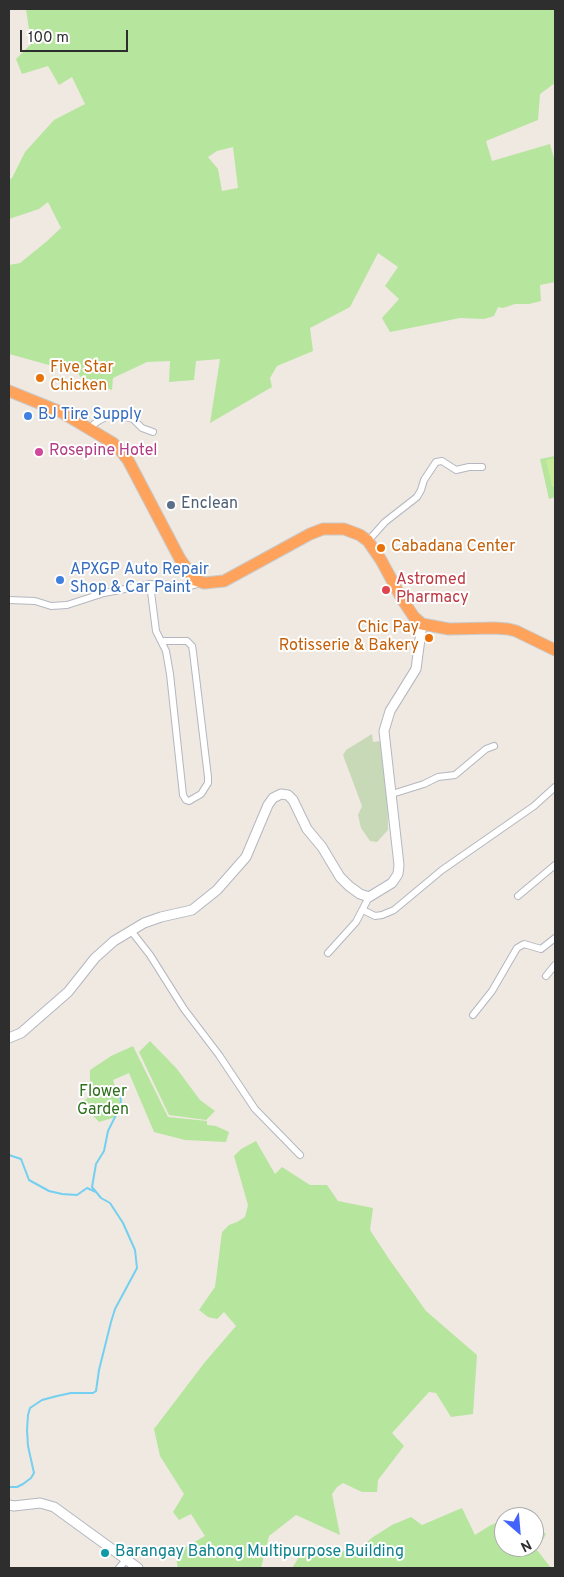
<!DOCTYPE html>
<style>
body{margin:0}
#map{position:relative;width:564px;height:1577px;overflow:hidden;background:#efe9e1;font-family:Overpass,sans-serif}
canvas{display:block}
.frame{position:absolute;inset:0;border:10px solid #2e2e2e;pointer-events:none}
.north{position:absolute;left:494px;top:1507px;width:50px;height:50px;box-sizing:border-box;background:#fff;border:1px solid #ababab;border-radius:50%;rotate:153deg;font-size:14px;font-weight:700;line-height:20px;text-align:center;color:#2e2e2e}
.north::after{content:'';display:block;margin:auto;width:18px;height:22px;background:#4264fb;clip-path:polygon(50% 0,100% 100%,50% 72%,0 100%)}
.scale{position:absolute;left:20px;top:30px;width:108px;height:22px;box-sizing:border-box;border:2px solid #2e2e2e;border-top:0;padding-left:6px;font-size:15px;line-height:18px;white-space:nowrap;color:#2e2e2e;-webkit-text-stroke:4px #fff;paint-order:stroke}
</style>
<div id="map">
<canvas width="564" height="1577"></canvas>
<div class="frame"></div>
<div class="north">N</div>
<div class="scale">100 m</div>
</div>
<script>
const c = document.querySelector('canvas').getContext('2d');
c.lineJoin = 'round';
function fill(path, color) { c.fillStyle = color; c.fill(path, 'evenodd'); }
const poly = rows => new Path2D(rows.map(r => 'M' + r).join(''));
function strokePath(path, color, width, dash) { c.strokeStyle = color; c.lineWidth = width; c.lineCap = dash ? 'butt' : 'round'; c.setLineDash(dash || []); c.stroke(path); }
function write(font, color, halo, rows, align = 'center') {
  c.font = font + ' Overpass,sans-serif'; c.lineWidth = 4; c.setLineDash([]); c.textBaseline = 'middle'; c.strokeStyle = halo; c.fillStyle = color; for (const [text, x, y, turn = 0] of rows) {
    c.save(); c.translate(x, y); c.rotate((+turn || 0) * Math.PI / 180); c.textAlign = isNaN(turn) ? turn : align; if (halo) c.strokeText(text, 0, 0); c.fillText(text, 0, 0); c.restore();
  }
}
fill(poly([
 [26,9,555,9,555,83,540,94,538,120,486,141,492,161,550,144,555,162,555,282,540,285,541,301,529,304,515,304,503,308,498,307,494,316,484,319,460,318,390,332,382,318,399,299,385,286,398,267,378,253,350,307,310,328,313,351,277,366,270,378,272,387,210,423,220,359,196,361,194,380,169,382,170,361,147,362,113,378,112,390,99,385,89,392,78,373,9,354,9,265,20,263,46,242,61,228,48,202,39,209,9,219,9,180,12,178,25,152,54,120,85,104,72,77,59,85,48,66,22,74,16,59,31,44],
 [233,147,238,188,222,191,218,169,208,157,217,151],
 [555,456,555,497,549,499,540,459],
 [150,1041,177,1069,200,1100,215,1111,206,1120,169,1115,139,1052],
 [133,1046,168,1117,207,1121,207,1125,216,1126,229,1132,226,1142,185,1140,154,1132,129,1073,113,1080,121,1105,116,1117,99,1122,79,1101,87,1099,90,1089,90,1070,111,1056],
 [256,1141,275,1174,282,1167,310,1185,327,1185,338,1201,373,1208,370,1230,389,1259,426,1311,477,1355,473,1414,451,1417,436,1393,429,1392,392,1433,404,1446,378,1480,377,1492,362,1492,343,1483,337,1487,332,1494,340,1535,296,1515,269,1536,261,1568,178,1568,175,1553,205,1536,191,1514,179,1520,173,1512,184,1494,160,1456,154,1429,205,1362,236,1326,224,1312,217,1319,208,1317,199,1310,215,1287,222,1232,229,1225,237,1222,245,1217,248,1205,234,1156,241,1149],
 [462,1508,475,1535,491,1525,504,1520,504,1547,534,1547,534,1524,546,1534,537,1550,551,1568,292,1568,307,1545,333,1553,360,1548,373,1537,392,1525,411,1517,422,1525]
]), '#b6e59e');
fill(poly([
 [372,734,373,742,381,741,387,774,388,830,377,842,370,841,361,828,358,815,362,806,343,755,346,750]
]), '#c8d9b8');
fill(poly([
 [555,458,555,487,552,487,546,460]
]), '#c9ec9a');
strokePath(poly([
 [9,1155,21,1159,29,1180,49,1191,62,1194,77,1195,87,1188,96,1192],
 [9,1487,17,1487,23,1484,31,1478,34,1473,28,1446,27,1430,28,1415,30,1408,42,1400,57,1396,71,1393,93,1393,96,1391,99,1370,111,1322,115,1309,137,1268,135,1250,123,1223,110,1203,101,1198,92,1187,96,1164,104,1151,108,1131,121,1105,120,1091]
]), '#75cff0', 2);
const street = poly([
 [91,430,94,424,100,420,108,416,118,415,133,419,142,428,153,432],
 [368,541,385,522,417,497,421,490,424,480,436,462,442,461,456,470,469,467,482,467],
 [150,584,156,631,166,651,170,674,183,795,186,800,189,801,201,794,208,783,208,777,193,652,192,646,187,641,162,641],
 [9,600,35,601,51,606,67,605,104,593,150,584,191,586,201,583],
 [392,794,424,784,438,777,455,775,486,749,494,746],
 [518,896,555,865],
 [363,910,375,916,382,915,394,910,442,870,534,806,555,787],
 [132,932,150,955,184,1009,219,1055,255,1109,300,1155],
 [328,953,356,922,369,897],
 [546,976,555,965],
 [473,1015,492,991,517,948,524,944,541,949,555,938],
 [119,1568,127,1559]
]);
const secondary = poly([
 [9,1038,21,1033,68,992,95,958,114,941,144,923,161,917,192,910,217,890,246,857,268,805,273,798,281,794,288,795,293,800,307,829,322,847,340,877,349,886,360,894,369,897,392,883,398,874,399,865,384,731,390,711,416,669,422,624],
 [9,1505,14,1506,40,1503,54,1507,138,1568]
]);
const highway = poly([
 [9,391,61,412,113,443,121,451,128,460,180,559,195,580,204,583,224,581,310,534,323,529,344,529,360,535,368,541,381,560,402,599,414,617,422,624,449,629,494,628,508,629,516,631,555,650]
]);
strokePath(street, '#b4b7c1', 8);
strokePath(secondary, '#b4b7c1', 11);
strokePath(highway, '#c9c9c9', 13);
strokePath(street, '#fff', 6);
strokePath(secondary, '#fff', 9);
strokePath(highway, '#ffa35c', 11);
for (const [x, y, r, color] of [
 [40,378,5,"#e8710a"],
 [28,416,5,"#3f7fe0"],
 [39,452,5,"#d1479c"],
 [171,505,5,"#5c6f8a"],
 [381,548,5,"#e8710a"],
 [60,580,5,"#3f7fe0"],
 [386,590,5,"#e0444e"],
 [429,638,5,"#e8710a"],
 [105,1553,5,"#0f9aa8"]
]) { const dot = new Path2D(); dot.arc(x, y, r, 0, 2 * Math.PI); c.fillStyle = color; c.fill(dot); strokePath(dot, '#fff', 2); }
write('16px', '#c56008', '#fff', [
 ["Five Star",50,369],
 ["Chicken",50,387],
 ["Cabadana Center",391,548],
 ["Chic Pay",419,629,"right"],
 ["Rotisserie & Bakery",419,647,"right"]
], 'left');
write('16px', '#366cbe', '#fff', [
 ["BJ Tire Supply",38,416],
 ["APXGP Auto Repair",70,571],
 ["Shop & Car Paint",70,589]
], 'left');
write('16px', '#b23c85', '#fff', [
 ["Rosepine Hotel",49,452]
], 'left');
write('16px', '#4e5e75', '#fff', [
 ["Enclean",181,505]
], 'left');
write('16px', '#be3a42', '#fff', [
 ["Astromed",396,581],
 ["Pharmacy",396,599]
], 'left');
write('16px', '#2c6e1b', '#fff', [
 ["Flower",103,1093],
 ["Garden",103,1111]
]);
write('16px', '#0d838f', '#fff', [
 ["Barangay Bahong Multipurpose Building",115,1553]
], 'left');
</script>
